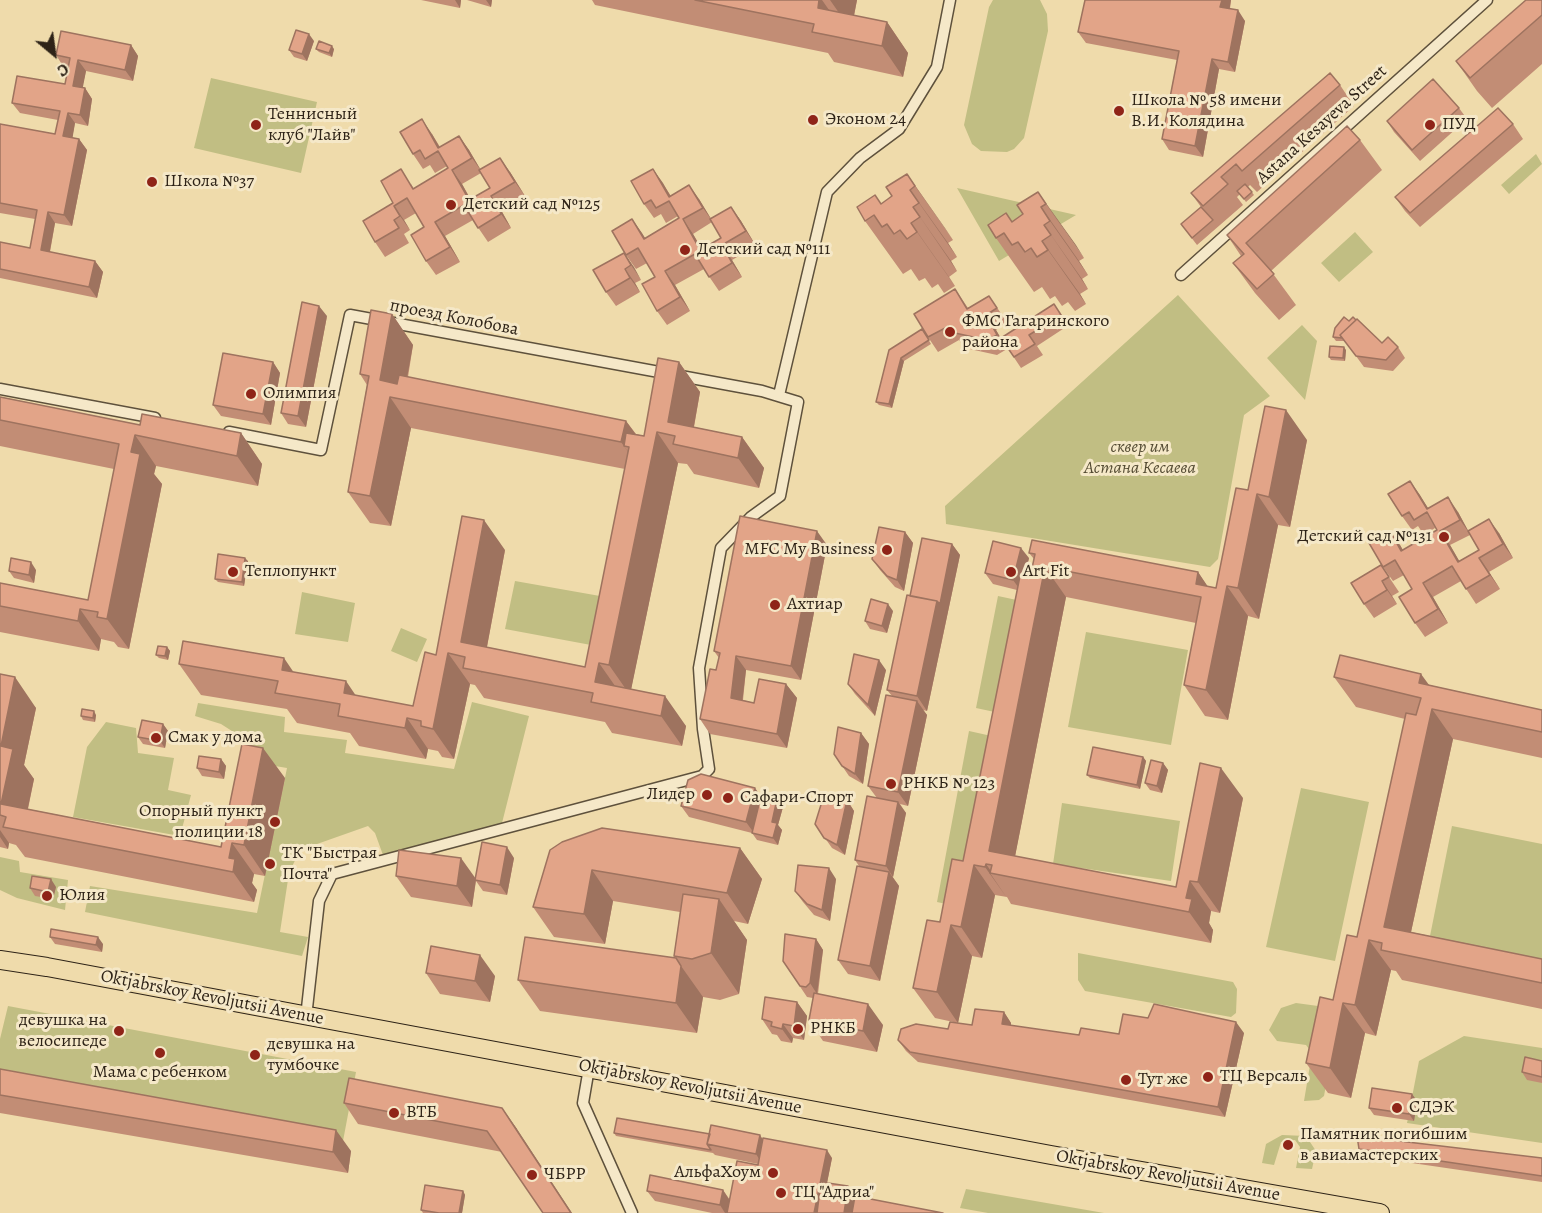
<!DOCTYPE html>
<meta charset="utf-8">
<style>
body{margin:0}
#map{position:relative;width:1542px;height:1213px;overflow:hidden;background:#efdbab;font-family:Alegreya,serif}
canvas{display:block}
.north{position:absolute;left:24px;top:24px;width:60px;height:60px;-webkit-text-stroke:4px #f5e8c8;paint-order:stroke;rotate:151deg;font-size:16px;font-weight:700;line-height:24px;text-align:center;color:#2e2317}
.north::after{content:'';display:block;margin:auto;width:21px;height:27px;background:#2e2317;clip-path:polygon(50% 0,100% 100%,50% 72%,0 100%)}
</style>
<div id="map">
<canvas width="1542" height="1213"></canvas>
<div class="north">С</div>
</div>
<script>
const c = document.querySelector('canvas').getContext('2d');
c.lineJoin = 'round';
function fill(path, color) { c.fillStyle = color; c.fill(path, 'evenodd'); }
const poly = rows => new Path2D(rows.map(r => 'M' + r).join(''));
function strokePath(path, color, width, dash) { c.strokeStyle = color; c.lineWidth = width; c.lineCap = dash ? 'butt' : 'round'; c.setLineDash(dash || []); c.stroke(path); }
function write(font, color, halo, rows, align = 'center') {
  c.font = font + ' Alegreya,serif'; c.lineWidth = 6; c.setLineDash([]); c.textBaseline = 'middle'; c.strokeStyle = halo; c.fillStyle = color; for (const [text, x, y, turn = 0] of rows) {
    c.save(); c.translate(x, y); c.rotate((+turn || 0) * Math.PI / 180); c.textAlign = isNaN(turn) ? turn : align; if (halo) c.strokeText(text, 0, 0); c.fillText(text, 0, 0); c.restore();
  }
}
fill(poly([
 [1040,0,1047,14,1048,31,1024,138,1014,149,1007,152,981,151,972,144,964,125,989,7,993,0],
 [211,78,317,102,301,173,194,148],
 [1536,154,1542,164,1509,194,1501,185],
 [957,188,1076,215,999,261],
 [1355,232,1373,252,1339,282,1321,263],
 [1178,295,1270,396,1244,415,1218,559,1210,567,946,524,945,506],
 [1302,325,1317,341,1305,400,1267,358],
 [515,581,600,596,591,645,505,629],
 [302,592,355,603,348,642,295,634],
 [998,596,1026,602,1004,714,976,708],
 [401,628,427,639,417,662,391,651],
 [1086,632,1188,650,1171,745,1068,727],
 [472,702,529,716,502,823,383,855,375,833,368,826,300,850,289,873,280,932,308,937,302,956,85,912,90,886,257,913,287,768,257,763,235,733,221,724,195,716,198,703,285,717,284,732,347,740,345,753,454,769],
 [106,722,136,728,138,753,174,758,168,790,191,795,180,836,73,817,87,747],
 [969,731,996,737,960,907,937,902],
 [1301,788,1369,802,1335,961,1266,947],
 [1062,803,1180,821,1171,881,1053,864],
 [1452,826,1542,844,1542,960,1429,941],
 [0,857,19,861,20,872,68,880,65,910,17,898,0,890],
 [1078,953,1233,982,1237,989,1236,1013,1231,1017,1085,991,1078,980],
 [1296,1003,1318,1006,1337,1024,1324,1096,1319,1100,1304,1101,1312,1053,1306,1045,1277,1041,1269,1030,1281,1008],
 [8,1006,356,1072,343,1141,0,1082,0,1039],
 [1464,1036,1542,1048,1542,1143,1407,1123,1419,1061],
 [1282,1135,1306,1136,1316,1151,1312,1169,1296,1168,1300,1147,1295,1140,1281,1142,1274,1165,1262,1163,1266,1144],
 [966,1189,1104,1213,988,1213,960,1208]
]), '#c1be83');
const minor = poly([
 [1181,275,1487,0],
 [0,389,155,418],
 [779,395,827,192,860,158,899,129,937,67,950,0],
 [229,432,321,450,350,315,762,391,798,402,780,496,751,517,721,548,699,668,703,729,709,769,702,776,332,874,319,901,306,1017],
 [589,1068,583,1103,632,1213]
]);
const primary = poly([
 [0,960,47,967,1051,1155,1380,1213]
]);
strokePath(minor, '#5e513c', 13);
strokePath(primary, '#2e2317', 20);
strokePath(minor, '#f5e8c8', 10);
strokePath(primary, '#efdbab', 18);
fill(poly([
 [421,0,461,0,460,8],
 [467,0,492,0,491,7],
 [592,0,857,0,854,16,887,22,908,53,903,77,834,62,828,53,595,5],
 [1085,0,1231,0,1230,9,1245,21,1235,72,1219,69,1203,157,1169,150,1162,139,1177,60,1086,43,1078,32],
 [1542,0,1542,64,1492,108,1477,91,1456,61],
 [314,41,307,61,294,57,289,50],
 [131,45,138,56,133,81,86,71,82,88,85,88,92,99,88,126,75,123,72,138,79,139,87,150,72,226,55,223,50,252,95,261,103,272,97,298,0,278,0,242,30,248,35,219,0,213,0,124,55,134,58,120,20,113,12,103,65,84,68,67,63,66,56,55],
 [316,49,334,49,332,57,319,52],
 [1340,85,1354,106,1257,192,1250,185,1248,187,1254,195,1246,202,1240,194,1237,197,1243,205,1197,245,1181,224,1201,207,1191,193],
 [1459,108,1467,119,1420,161,1394,132,1387,121],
 [1513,124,1523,139,1420,227,1405,211,1395,197],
 [432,134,440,147,459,136,469,150,480,169,510,172,525,196,501,210,511,228,488,242,473,220,445,236,460,262,436,275,426,261,424,227,416,213,404,220,410,230,404,234,409,243,385,257,375,242,393,203,411,184,414,189,448,168,447,166,435,173,430,165,423,169,413,154],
 [481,173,490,188,471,200,462,184],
 [1360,140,1382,170,1271,271,1296,305,1279,320,1255,293,1233,263,1241,256,1227,235],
 [653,169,671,196,699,199,711,219,731,207,741,221,756,246,732,260,742,277,719,291,704,269,675,285,690,311,667,325,657,311,655,277,647,263,636,269,626,255,632,219,645,238,679,218,678,216,666,223,661,214,654,218,644,204],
 [712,222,721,238,702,249,693,234],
 [907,174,953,240,948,243,957,257,951,261,957,271,949,277,955,286,944,293,938,284,932,288,925,278,919,281,911,269,903,274,865,221,881,204,892,196],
 [1038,192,1084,258,1079,261,1088,275,1082,279,1088,289,1080,294,1086,304,1075,311,1068,302,1062,306,1055,296,1050,299,1042,287,1034,292,996,238,1012,221,1023,214],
 [624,253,641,280,635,283,640,292,616,306,606,292],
 [955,289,968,308,989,296,1007,322,996,330,1007,349,997,355,965,348,959,340,938,352,928,337],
 [1054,304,1069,325,1037,346,1043,355,1021,368,1001,338],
 [392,314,413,345,408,377,626,421,636,434,644,436,679,362,700,392,694,427,742,437,764,468,759,488,694,474,687,464,678,463,631,689,686,726,682,746,612,733,605,722,484,698,475,685,470,684,454,759,442,757,438,751,428,749,426,759,359,746,350,733,297,723,287,709,201,695,179,664,294,672,355,695,413,706,436,655,505,550,487,647,585,667,625,469,411,428,391,526,370,523,348,492,367,385,360,374],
 [327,316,306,427,288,424,281,413],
 [1356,320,1382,343,1398,347,1405,358,1393,371,1364,367,1345,341,1336,341,1333,337,1349,321],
 [922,329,931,344,904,361,892,408,879,405,876,402,889,350],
 [1346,350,1345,361,1331,360,1329,357],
 [273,362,280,373,271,425,221,416,213,405],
 [0,397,140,425,241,433,262,464,258,486,156,466,154,474,162,484,129,649,118,647,114,642,101,639,99,651,0,632,0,583,88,600,114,469,0,446],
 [1307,440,1290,527,1278,525,1259,619,1248,616,1228,720,1205,716,1184,685,1196,623,1066,597,1015,856,1176,887,1243,798,1220,913,1211,911,1209,923,1213,930,1211,943,1011,904,1007,897,995,895,982,958,972,956,958,1023,935,1018,913,988,963,861,1017,590,993,584,985,573,1029,558,1026,572,1031,573,1034,559,1029,553,1198,572,1207,586,1216,588,1248,490],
 [1410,481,1428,508,1458,512,1468,531,1499,533,1513,558,1489,572,1500,589,1476,604,1461,581,1433,597,1448,623,1425,637,1415,623,1412,589,1404,575,1393,581,1383,567,1400,545,1403,550,1437,530,1435,528,1424,535,1418,526,1412,530,1402,516],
 [1470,535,1479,550,1459,561,1450,545],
 [905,532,913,543,904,591,895,587,880,570,872,559],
 [952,544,960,555,927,711,923,710,927,715,908,806,900,804,906,813,893,877,892,876,899,886,880,981,848,974,838,960,859,866,855,860,877,798,868,786,892,696,887,690,910,596],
 [827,545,801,680,746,670,743,700,754,703,786,684,797,698,787,748,710,734,700,719,716,670,719,658,714,651],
 [248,561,244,586,218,582,215,579],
 [1381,565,1399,592,1392,596,1397,604,1374,618,1364,604],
 [36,570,34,583,14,578,9,571],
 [893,611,887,633,870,629,865,621],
 [167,647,170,651,168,660,159,658,156,655],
 [886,670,875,716,855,694,848,684],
 [0,674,36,708,24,765,34,779,28,809,221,847,285,778,265,876,254,874,252,883,257,890,254,902,25,857,16,845,9,843,8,849,0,847],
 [1334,677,1429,685,1542,710,1542,758,1453,739,1411,932,1542,959,1542,1009,1402,980,1396,971,1391,970,1376,1036,1365,1033,1351,1098,1328,1093,1306,1063,1333,1000,1357,937,1405,719,1356,707],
 [96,715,95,722,83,720,81,716],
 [163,724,168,731,165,748,143,744,138,737],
 [861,733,869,744,863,784,849,776,834,754],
 [1143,757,1146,761,1140,789,1090,778,1087,775],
 [221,759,226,766,224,779,202,776,197,768],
 [1163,763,1168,770,1162,793,1150,790,1145,783],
 [761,796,777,799,783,807,778,825,782,830,778,845,757,840,752,833,689,817,681,806],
 [847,800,854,811,845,855,832,848,815,824],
 [740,848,762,879,748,924,734,921,747,940,739,994,720,1000,703,997,697,1033,540,1011,518,980,676,958,674,956,680,912,613,901,605,944,554,937,533,907,550,850],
 [514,858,507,895,483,891,476,881,472,907,411,897,396,876,475,878],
 [836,879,830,921,814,915,803,902,795,891],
 [56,887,53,899,35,896,30,888],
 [50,937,103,944,102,952,55,944],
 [816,939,823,950,818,994,883,1025,877,1052,823,1041,809,1020,813,998,807,997,783,961],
 [426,973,495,976,490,1002,440,994],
 [797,1002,807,1016,804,1040,793,1038,792,1043,781,1041,777,1035,772,1034,762,1019],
 [1004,1012,1011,1023,1011,1026,1079,1035,1244,1033,1225,1117,918,1062,906,1051,898,1040,948,1029,972,1025],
 [1542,1061,1542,1083,1527,1080,1522,1072],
 [0,1069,351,1151,348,1173,0,1113],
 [1412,1094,1417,1101,1414,1121,1374,1115,1369,1108],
 [344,1103,502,1108,517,1129,502,1152,358,1124],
 [614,1133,710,1134,763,1140,832,1158,827,1183,848,1186,855,1196,943,1213,712,1213,655,1201,647,1191,723,1190,730,1200,758,1165,758,1164,715,1155,713,1153,616,1136],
 [1359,1149,1542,1158,1542,1182,1364,1156],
 [463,1191,465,1195,462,1213,423,1213,421,1210]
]), '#c28d75');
fill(poly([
 [455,0,461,0,460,8],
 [486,0,492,0,491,7],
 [819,0,822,0,841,27,818,8],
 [830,0,857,0,851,30],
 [1222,0,1231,0,1228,18,1220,7],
 [1238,10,1245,21,1235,72,1228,62],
 [887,22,908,53,903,77,882,46],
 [309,34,314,41,307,61,302,54],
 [131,45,138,56,133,81,125,70],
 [332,46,334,49,332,57,329,53],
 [1212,59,1219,69,1203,157,1195,146],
 [78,60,86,71,81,97,73,86],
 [85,88,92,99,88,126,80,115],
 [68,113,75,123,71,147,63,136],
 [422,119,432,134,448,162,438,148],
 [459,136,469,150,482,172,472,158],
 [79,139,87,150,72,226,64,215],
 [500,158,510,172,525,196,515,182],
 [653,169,663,183,679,211,669,197],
 [452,170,462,184,479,215,469,200],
 [907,174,945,228,953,240,915,186],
 [689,185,699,199,713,222,703,208],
 [910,190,948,243,957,257,919,203],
 [1038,192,1076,245,1084,258,1046,204],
 [491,196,501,210,511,228,501,214],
 [394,206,404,220,410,230,400,216],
 [731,207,741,221,756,246,746,231],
 [913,207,951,261,957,271,920,217],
 [1041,207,1079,261,1088,275,1050,221],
 [48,212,55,223,48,261,41,250],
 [632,219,642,233,654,253,644,239],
 [683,219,693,234,710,264,700,250],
 [435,222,445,236,460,262,450,247],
 [911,223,949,277,955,286,917,232],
 [1044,225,1082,279,1088,289,1051,235],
 [1042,241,1080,294,1086,304,1048,250],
 [722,245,732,260,742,277,732,263],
 [624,253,634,267,641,280,631,265],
 [95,261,103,272,97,298,89,287],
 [625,269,635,283,640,292,630,278],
 [665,271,675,285,690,311,680,297],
 [319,306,327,316,306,427,298,416],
 [392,314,413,345,403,400,380,380],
 [986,315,996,330,1007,349,997,335],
 [1344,347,1346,350,1345,361,1343,358],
 [901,358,904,361,892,408,889,404],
 [273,362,280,373,271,425,263,414],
 [679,362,700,392,690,448,668,422],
 [390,397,411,428,391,526,370,496],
 [1286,410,1307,440,1290,527,1269,497],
 [626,421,648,451,624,446,643,473,621,442],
 [657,432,678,463,630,695,609,665],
 [241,433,262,464,258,486,237,456],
 [135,435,156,466,154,474,162,484,129,649,107,619,131,452],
 [742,437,764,468,759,488,738,458],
 [1410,481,1420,495,1437,523,1427,509],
 [1257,494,1278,525,1259,619,1238,588],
 [1448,497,1458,512,1470,534,1460,520],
 [1489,519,1499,533,1513,558,1503,544],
 [484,520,505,550,482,673,461,642],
 [817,531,827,545,801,680,791,666],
 [1390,531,1400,545,1411,565,1401,551],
 [1440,531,1450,545,1468,576,1458,562],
 [905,532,913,543,904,591,897,580],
 [952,544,960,555,927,711,917,696,937,601],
 [1021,548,1029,558,1021,591,1013,580],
 [245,558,248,561,244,586,242,582],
 [1479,558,1489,572,1500,589,1490,575],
 [31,562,36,570,34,583,29,575],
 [1045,567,1066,597,1011,877,989,851],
 [1198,572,1219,603,1196,584],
 [1382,581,1392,596,1397,604,1387,590],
 [1423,583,1433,597,1448,623,1438,609],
 [1227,586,1248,616,1228,720,1206,690],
 [888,604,893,611,887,633,882,626],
 [80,609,101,639,99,651,78,621],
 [167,647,170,651,168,660,165,656],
 [448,653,470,684,454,759,433,729],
 [736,656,746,670,741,712,731,698],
 [284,658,305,689,282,670],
 [879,660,886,670,875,716,868,705],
 [599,663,620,693,595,682],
 [1421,674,1443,704,1419,683],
 [15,677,36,708,24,765,34,779,23,831,1,804,1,746],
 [346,681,367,712,344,693],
 [786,684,797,698,787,748,777,734],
 [665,696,686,726,682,746,661,716],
 [917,701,927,715,908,806,898,792],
 [1432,709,1453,739,1406,955,1384,927],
 [94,711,96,715,95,722,93,718],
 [407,718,428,749,426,759,405,728],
 [163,724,168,731,165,748,160,741],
 [861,733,869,744,863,784,855,774],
 [263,748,285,778,265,876,244,845],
 [1143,757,1146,761,1140,789,1137,785],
 [221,759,226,766,224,779,219,772],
 [1163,763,1168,770,1162,793,1157,786],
 [1221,768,1243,798,1220,913,1198,882],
 [755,788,763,799,754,833,746,822],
 [777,799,783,807,778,825,782,830,778,845,773,838,772,822],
 [847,800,854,811,845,855,837,845],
 [898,802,906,813,893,877,886,866],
 [0,830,9,843,8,849,0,837],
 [232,843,254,874,252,883,257,890,254,902,233,872,229,858],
 [507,847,514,858,507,895,500,885],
 [740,848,762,879,748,924,727,893],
 [461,858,476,879,472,907,457,886],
 [986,864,993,874,990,873,1007,898,985,867],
 [974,865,995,895,982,958,961,927],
 [829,868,836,879,830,921,822,910],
 [592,870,613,901,605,944,584,914],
 [889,872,899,886,880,981,870,966],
 [51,879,56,887,53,899,48,892],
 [1190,881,1211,911,1209,923,1213,930,1211,943,1189,912,1186,898],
 [719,899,747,940,739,994,711,953],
 [951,925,972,956,958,1023,937,992],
 [98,937,103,944,102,952,96,945],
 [816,939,823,950,817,994,810,983],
 [1369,940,1391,970,1376,1036,1355,1005],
 [480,955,495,976,490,1002,475,981],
 [681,966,703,997,697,1033,676,1003],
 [797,1002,807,1016,804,1040,794,1026],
 [1343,1003,1365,1033,1351,1098,1330,1068],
 [868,1004,883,1025,877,1052,863,1031],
 [1004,1012,1011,1023,1010,1035,1002,1024],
 [1236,1022,1244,1033,1225,1117,1218,1107],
 [783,1024,793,1038,792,1043,782,1029],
 [1412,1094,1417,1101,1414,1121,1409,1114],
 [502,1108,517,1129,572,1213,571,1213],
 [336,1130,351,1151,348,1173,333,1152],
 [760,1135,767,1146,763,1165,756,1154],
 [827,1150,832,1158,821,1213,814,1213],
 [848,1186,855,1196,853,1213,844,1213],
 [723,1190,730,1201,728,1213,725,1213,720,1205],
 [463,1191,465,1195,462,1213,459,1213]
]), '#9e735f');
const building = poly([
 [695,0,819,0,818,8,887,22,882,46,812,32,814,24,695,0],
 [1085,0,1222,0,1220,7,1238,10,1228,62,1212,59,1195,146,1162,139,1179,51,1078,32,1085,0],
 [1526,0,1542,0,1542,15,1470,78,1456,61,1526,0],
 [296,30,309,34,302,54,289,50,296,30],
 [61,31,131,45,125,70,78,60,73,86,85,88,80,115,68,113,63,136,79,139,64,215,48,212,41,250,95,261,89,287,0,269,0,242,30,248,37,210,0,203,0,124,55,134,60,111,12,103,17,76,65,84,70,58,56,55,61,31],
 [319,41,332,46,329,53,316,49,319,41],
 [1330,73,1340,85,1242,171,1236,164,1221,177,1228,184,1203,206,1191,193,1330,73],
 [1433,79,1459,108,1412,150,1387,121,1433,79],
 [1498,108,1513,124,1410,213,1395,197,1498,108],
 [422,119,438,148,459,136,472,158,452,170,469,200,490,188,479,170,500,158,515,182,491,196,501,214,478,228,464,205,435,222,450,247,426,261,411,235,424,227,407,198,394,206,400,216,394,220,399,228,375,242,363,221,393,203,381,181,401,169,413,189,448,168,438,151,425,159,420,150,413,154,400,132,422,119],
 [1347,126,1360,140,1246,243,1274,274,1257,289,1233,263,1244,254,1227,235,1347,126],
 [653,169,669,197,689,185,703,208,683,219,700,250,721,238,710,219,731,207,746,231,722,245,732,263,709,277,695,254,665,271,680,297,657,311,642,284,655,277,638,248,626,255,612,231,632,219,644,239,679,218,669,201,656,208,651,200,644,204,631,181,653,169],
 [907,174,915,186,910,190,919,203,913,207,920,217,911,223,917,232,907,239,900,230,894,234,887,224,882,227,874,215,865,221,857,207,875,195,881,204,892,196,886,187,907,174],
 [1245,184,1252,192,1244,199,1237,191,1245,184],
 [1038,192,1046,204,1041,207,1050,221,1044,225,1051,235,1042,241,1048,250,1037,257,1031,248,1025,252,1018,242,1012,245,1004,233,996,238,988,225,1006,213,1012,222,1023,214,1017,205,1038,192],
 [1201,207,1213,220,1192,238,1181,224,1201,207],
 [624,253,631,265,625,269,630,278,606,292,593,270,624,253],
 [955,289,967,309,989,296,997,308,986,315,997,335,987,340,955,333,949,326,928,337,914,314,955,289],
 [302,302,319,306,298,416,281,413,302,302],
 [1054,304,1061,315,1029,335,1035,344,1014,357,1001,338,1054,304],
 [371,310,392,314,380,380,397,384,399,375,626,421,621,442,390,397,370,496,348,492,369,376,360,374,371,310],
 [1344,317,1349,321,1353,317,1356,320,1340,335,1342,338,1333,337,1335,328,1344,317],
 [1357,319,1382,343,1388,337,1398,347,1386,360,1356,356,1340,335,1357,319],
 [922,329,929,340,901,358,889,404,876,402,889,350,922,329],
 [1330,346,1344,347,1343,358,1329,357,1330,346],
 [223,353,273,362,263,414,213,405,223,353],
 [658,358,679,362,668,422,742,437,738,458,673,444,675,436,657,432,609,665,599,663,595,682,665,696,661,716,591,702,593,693,463,668,465,657,448,653,433,729,421,726,421,721,407,718,405,728,338,716,340,704,275,693,278,681,179,664,183,641,284,658,282,670,346,681,344,693,413,706,425,652,436,655,462,516,484,520,461,642,585,667,629,447,624,446,626,433,644,436,658,358],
 [0,397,140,425,142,414,241,433,237,456,135,435,131,452,140,454,107,619,97,617,98,612,80,609,78,621,0,606,0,583,88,600,119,444,0,420,0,397],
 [1265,406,1286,410,1269,497,1257,494,1238,588,1227,586,1206,690,1184,685,1201,597,1045,567,989,851,1176,887,1200,763,1221,768,1198,882,1190,881,1186,898,1192,899,1189,912,990,873,992,865,986,864,985,867,974,865,961,927,951,925,937,992,913,988,927,920,940,922,952,859,963,861,1021,571,1031,573,1035,554,1029,553,1032,540,1198,572,1196,584,1216,588,1236,488,1248,490,1265,406],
 [1410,481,1427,509,1448,497,1460,520,1440,531,1458,562,1479,550,1468,531,1489,519,1503,544,1479,558,1490,575,1466,589,1452,566,1423,583,1438,609,1415,623,1399,597,1412,589,1395,560,1383,567,1369,543,1390,531,1401,551,1437,530,1427,512,1414,520,1409,512,1402,516,1388,494,1410,481],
 [740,516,817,531,791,666,736,656,731,698,754,703,759,679,786,684,777,734,700,719,710,669,716,670,720,653,714,651,740,516],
 [879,527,905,532,897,580,887,576,872,559,879,527],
 [922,538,952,544,940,604,937,601,910,596,922,538],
 [993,541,1021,548,1013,580,985,573,993,541],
 [218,554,245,558,242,582,215,579,218,554],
 [11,558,31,562,29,575,9,571,11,558],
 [1381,565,1389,577,1382,581,1387,590,1364,604,1351,583,1381,565],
 [907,595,937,601,917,696,887,690,907,595],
 [871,599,888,604,882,626,865,621,871,599],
 [158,646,167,647,165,656,156,655,158,646],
 [854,654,879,660,868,705,848,684,854,654],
 [1340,655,1421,674,1419,683,1542,710,1542,732,1432,709,1384,927,1542,959,1542,983,1381,950,1382,943,1369,940,1355,1005,1343,1003,1330,1068,1306,1063,1320,997,1333,1000,1347,935,1357,937,1406,713,1416,715,1421,698,1334,677,1340,655],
 [0,674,15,677,1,746,13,749,1,804,221,847,242,744,263,748,244,845,232,843,229,858,235,859,233,872,3,827,6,817,0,815,0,674],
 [886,695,917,701,898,792,868,786,886,695],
 [82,709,94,711,93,718,81,716,82,709],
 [142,720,163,724,160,741,138,737,142,720],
 [838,727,861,733,855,774,842,766,834,754,838,727],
 [1093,747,1143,757,1137,785,1087,775,1093,747],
 [199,756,221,759,219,772,197,768,199,756],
 [1151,760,1163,763,1157,786,1145,783,1151,760],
 [701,774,755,788,746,822,681,806,688,780,701,774],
 [824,795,847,800,837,845,824,838,815,824,824,795],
 [761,796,777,799,772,822,777,823,773,838,752,833,761,796],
 [867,796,898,802,886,866,855,860,867,796],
 [602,828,740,848,727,893,592,870,584,914,533,907,550,850,562,842,602,828],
 [482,842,507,847,500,885,475,880,482,842],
 [399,850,461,858,457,886,396,876,399,850],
 [798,865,829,868,822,910,807,904,795,891,798,865],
 [857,866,889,872,870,966,838,960,857,866],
 [32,876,51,879,48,892,30,888,32,876],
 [683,894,719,899,711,953,692,959,674,956,683,894],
 [51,929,98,937,96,945,50,937,51,929],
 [785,934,816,939,810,983,806,987,800,986,783,961,785,934],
 [525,937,676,958,681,966,676,1003,518,980,525,937],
 [431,946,480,955,475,981,426,973,431,946],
 [814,993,868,1004,863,1031,809,1020,814,993],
 [765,997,797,1002,794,1026,783,1024,782,1029,771,1026,772,1022,762,1019,765,997],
 [1154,1004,1236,1022,1218,1107,910,1052,898,1040,901,1029,916,1024,948,1029,950,1022,972,1025,975,1009,1004,1012,1002,1024,1079,1035,1081,1028,1119,1034,1123,1014,1148,1018,1154,1004],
 [1525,1057,1542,1061,1542,1077,1522,1072,1525,1057],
 [0,1069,336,1130,333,1152,0,1095,0,1069],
 [349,1078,502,1108,571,1213,543,1213,487,1131,344,1103,349,1078],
 [1372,1088,1412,1094,1409,1114,1369,1108,1372,1088],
 [617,1118,710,1134,707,1144,711,1150,614,1133,617,1118],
 [711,1125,760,1135,756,1154,707,1144,711,1125],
 [1357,1136,1542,1158,1542,1176,1359,1149,1357,1136],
 [763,1138,827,1150,814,1213,727,1213,737,1161,758,1165,763,1138],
 [650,1175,723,1190,720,1205,647,1191,650,1175],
 [821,1182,848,1186,844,1213,817,1213,821,1182],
 [425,1185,463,1191,459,1213,439,1213,421,1210,425,1185],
 [855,1196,943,1213,852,1213,855,1196]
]);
fill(building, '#e2a488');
strokePath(building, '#9e735f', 1.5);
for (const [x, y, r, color] of [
 [1119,111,6,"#8f2418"],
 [813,120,6,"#8f2418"],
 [256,125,6,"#8f2418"],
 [1430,125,6,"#8f2418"],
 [152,182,6,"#8f2418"],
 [451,205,6,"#8f2418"],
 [685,250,6,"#8f2418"],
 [950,332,6,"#8f2418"],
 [251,394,6,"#8f2418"],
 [1444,537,6,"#8f2418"],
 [887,550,6,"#8f2418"],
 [233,572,6,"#8f2418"],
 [1011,572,6,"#8f2418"],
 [775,605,6,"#8f2418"],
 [156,738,6,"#8f2418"],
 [891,784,6,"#8f2418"],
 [707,795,6,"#8f2418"],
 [728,798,6,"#8f2418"],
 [275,822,6,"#8f2418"],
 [270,864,6,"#8f2418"],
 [47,896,6,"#8f2418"],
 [798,1029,6,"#8f2418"],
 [119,1031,6,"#8f2418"],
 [160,1053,6,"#8f2418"],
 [255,1055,6,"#8f2418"],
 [1208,1077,6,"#8f2418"],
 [1126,1080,6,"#8f2418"],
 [1397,1108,6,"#8f2418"],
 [394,1113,6,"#8f2418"],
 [1288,1145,6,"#8f2418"],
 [773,1173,6,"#8f2418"],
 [532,1175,6,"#8f2418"],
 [781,1193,6,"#8f2418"]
]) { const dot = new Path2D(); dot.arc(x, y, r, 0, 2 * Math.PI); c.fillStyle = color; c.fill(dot); strokePath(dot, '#f5e8c8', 2); }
write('18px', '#2e2317', '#f5e8c8', [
 ["Школа № 58 имени",1131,101],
 ["В.И. Колядина",1131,122],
 ["Теннисный",268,115],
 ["клуб \"Лайв\"",268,136],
 ["Эконом 24",825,120],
 ["ПУД",1442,125],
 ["Школа №37",164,182],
 ["Детский сад №125",463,205],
 ["Детский сад №111",697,250],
 ["ФМС Гагаринского",962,322],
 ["района",962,343],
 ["Олимпия",263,394],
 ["Детский сад №131",1432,537,"right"],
 ["MFC My Business",875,550,"right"],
 ["Теплопункт",245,572],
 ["Art Fit",1023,572],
 ["Ахтиар",787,605],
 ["Смак у дома",168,738],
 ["РНКБ № 123",903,784],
 ["Лидер",695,795,"right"],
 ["Сафари-Спорт",740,798],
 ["Опорный пункт",263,812,"right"],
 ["полиции 18",263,833,"right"],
 ["ТК \"Быстрая",282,854],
 ["Почта\"",282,875],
 ["Юлия",59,896],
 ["девушка на",107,1021,"right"],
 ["велосипеде",107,1042,"right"],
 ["РНКБ",810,1029],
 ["девушка на",267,1045],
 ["тумбочке",267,1066],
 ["Мама с ребенком",160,1073,"center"],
 ["ТЦ Версаль",1220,1077],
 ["Тут же",1138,1080],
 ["СДЭК",1409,1108],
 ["ВТБ",406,1113],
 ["Памятник погибшим",1300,1135],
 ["в авиамастерских",1300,1156],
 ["АльфаХоум",761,1173,"right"],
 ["ЧБРР",544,1175],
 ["ТЦ \"Адриа\"",793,1193]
], 'left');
write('18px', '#2e2317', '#f5e8c8', [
 ["Astana Kesayeva Street",1322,125,-42],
 ["проезд Колобова",454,318,11],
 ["Oktjabrskoy Revoljutsii Avenue",212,998,11],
 ["Oktjabrskoy Revoljutsii Avenue",690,1087,11],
 ["Oktjabrskoy Revoljutsii Avenue",1168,1176,10]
]);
write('italic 18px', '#534a32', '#f5e8c8', [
 ["сквер им",1140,448],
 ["Астана Кесаева",1140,469]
]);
</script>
